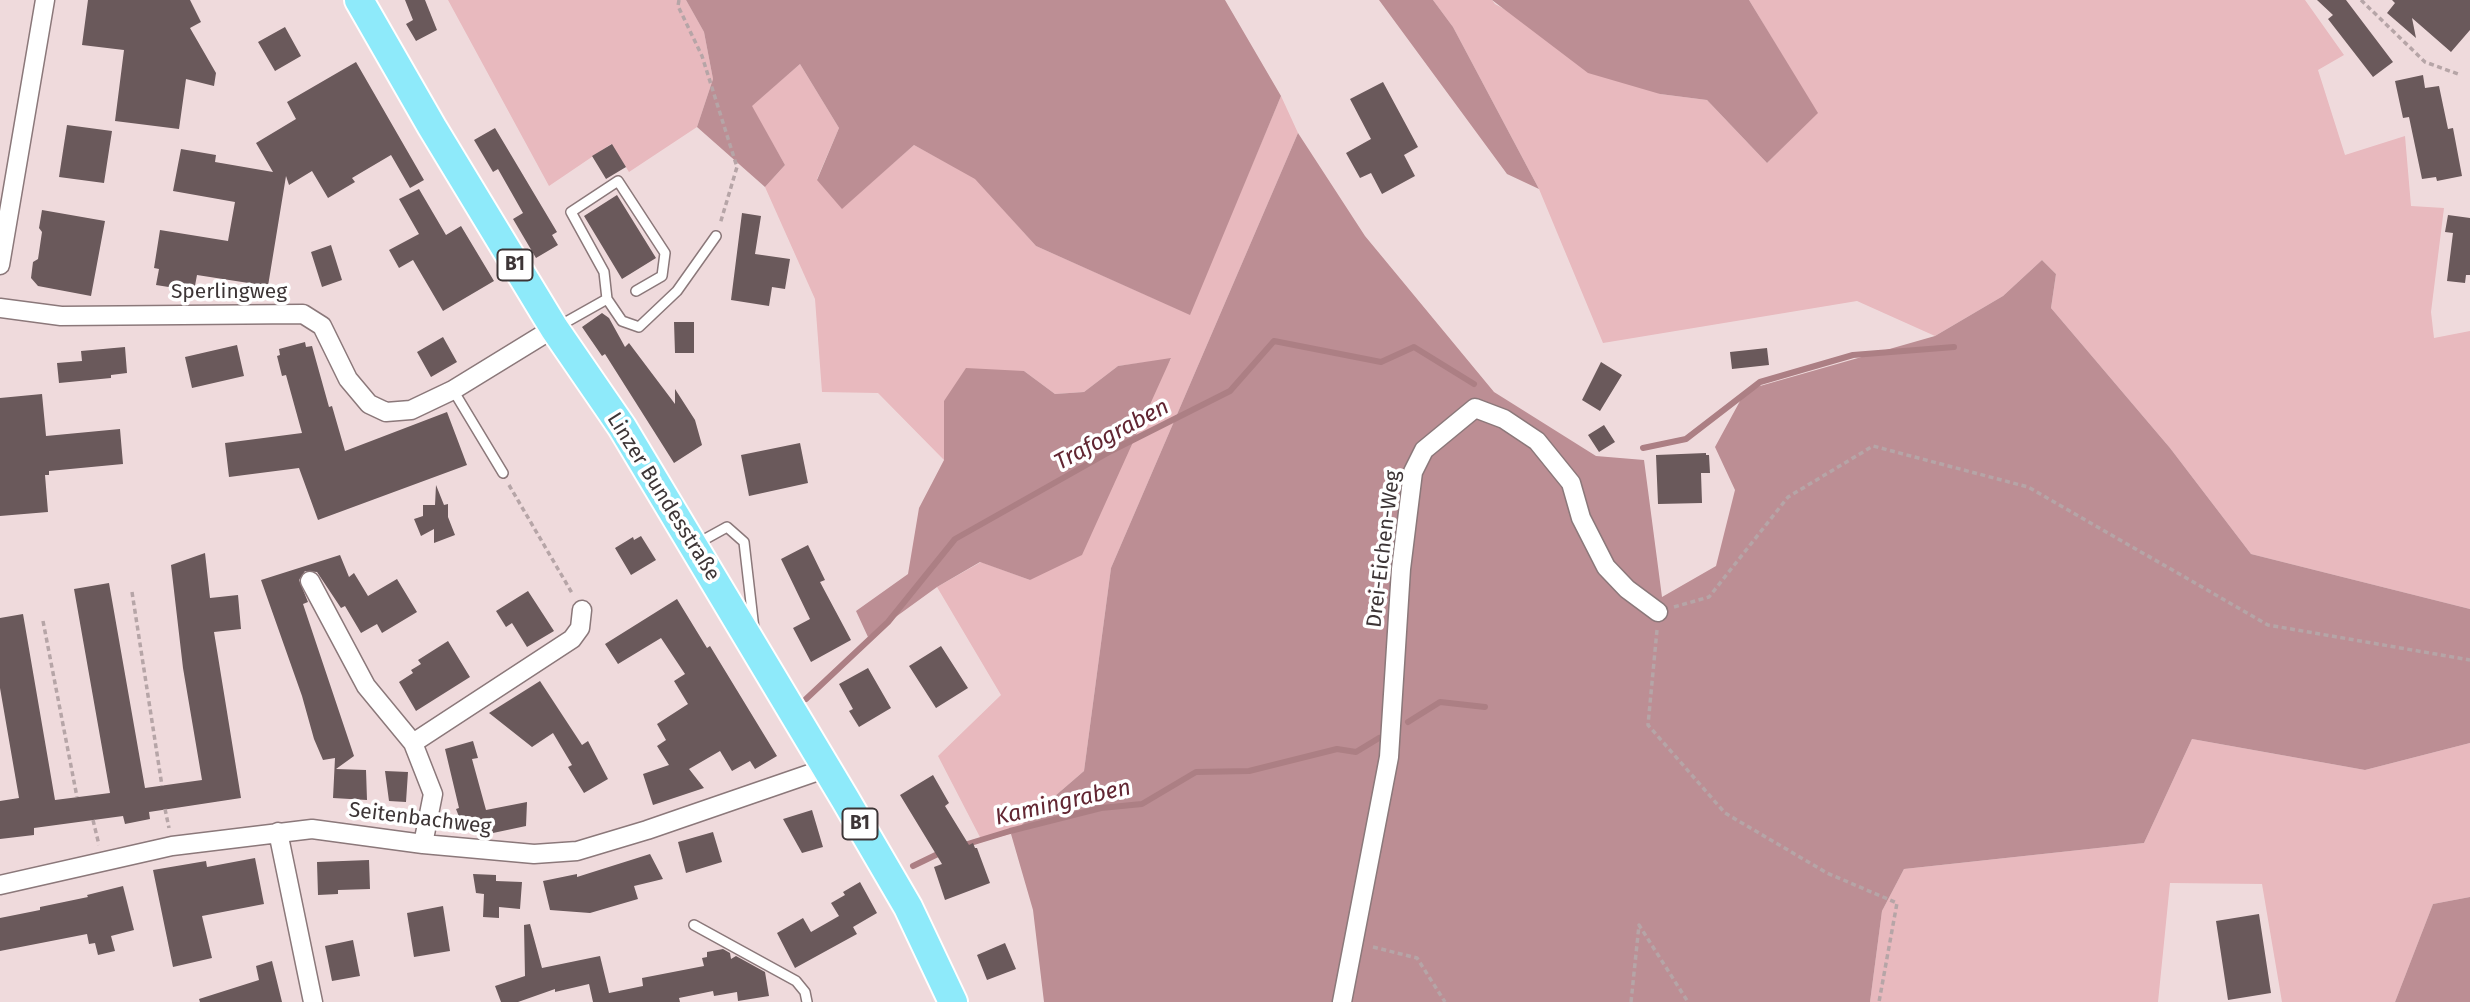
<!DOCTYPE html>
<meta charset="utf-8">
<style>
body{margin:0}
canvas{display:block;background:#efdadc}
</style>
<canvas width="2470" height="1002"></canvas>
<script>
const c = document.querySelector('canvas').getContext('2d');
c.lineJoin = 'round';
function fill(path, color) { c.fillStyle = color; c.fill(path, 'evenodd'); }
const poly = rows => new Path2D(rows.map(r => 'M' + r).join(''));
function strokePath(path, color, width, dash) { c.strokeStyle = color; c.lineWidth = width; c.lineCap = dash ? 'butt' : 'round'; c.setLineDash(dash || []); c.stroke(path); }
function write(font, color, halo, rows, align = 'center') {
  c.font = font + ' "Fira Sans",sans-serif'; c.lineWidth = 7; c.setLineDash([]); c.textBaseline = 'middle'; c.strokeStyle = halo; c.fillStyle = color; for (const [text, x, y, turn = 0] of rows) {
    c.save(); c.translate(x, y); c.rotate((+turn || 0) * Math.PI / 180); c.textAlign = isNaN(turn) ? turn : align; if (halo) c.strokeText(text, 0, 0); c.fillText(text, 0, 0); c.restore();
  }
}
fill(poly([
 [448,0,686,0,704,32,713,79,697,127,629,172,611,144,549,186],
 [1433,0,1492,0,1495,4,1660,94,1707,100,1767,163,1817,113,1749,0,2305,0,2344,55,2318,70,2345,155,2405,136,2411,206,2444,208,2431,312,2434,338,2470,331,2470,609,2251,554,2170,448,2051,308,2056,274,2042,260,2003,296,1935,336,1857,301,1603,343,1539,189,1453,27],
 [800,64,839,128,817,179,842,208,914,145,975,178,1036,246,1189,314,1281,96,1298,133,1111,568,1084,771,1011,834,982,841,938,756,1001,695,937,587,981,562,1030,580,1171,359,1118,366,1084,392,1055,394,1024,371,944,401,944,460,878,393,822,392,815,299,765,187,785,165,751,106],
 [2192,739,2365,770,2470,743,2470,897,2433,904,2395,1002,2282,1002,2262,884,2170,883,2158,1002,1870,1002,1882,911,1904,869,2144,843]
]), '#e8b9be');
fill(poly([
 [686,0,1225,0,1281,96,1190,315,1036,246,975,179,914,145,842,209,817,180,839,128,800,64,752,106,785,165,765,187,697,127,713,79,704,32],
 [1379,0,1433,0,1453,27,1539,189,1507,174],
 [1492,0,1749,0,1818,113,1767,163,1707,100,1660,94,1588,73],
 [1298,133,1365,236,1494,392,1596,456,1644,460,1662,597,1716,566,1735,490,1715,447,1746,390,1935,336,2003,296,2042,260,2056,274,2051,308,2170,448,2251,554,2470,609,2470,743,2365,770,2192,739,2144,843,1904,869,1882,911,1870,1002,1044,1002,1033,910,1011,834,1084,771,1111,568],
 [1171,358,1082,555,1030,580,980,562,937,587,868,637,856,611,908,574,919,508,944,460,944,401,966,368,1024,371,1055,394,1084,392,1118,366],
 [2470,897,2470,1002,2395,1002,2433,904]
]), '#bc8e94');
strokePath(poly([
 [1643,448,1686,439,1760,382,1853,355,1954,347],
 [806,699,888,622,955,539,1111,451,1230,391,1274,341,1381,362,1414,347,1474,384],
 [1408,722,1440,702,1485,707],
 [961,846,1010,831,1101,808,1142,804,1196,772,1249,771,1337,749,1356,752,1379,738],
 [913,866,944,851]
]), '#ac7f84', 6);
fill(poly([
 [88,0,190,0,201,22,190,28,216,73,214,86,186,79,179,129,115,121,124,50,82,45],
 [405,0,425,0,437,30,416,41,406,24,413,20],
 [2317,0,2346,0,2393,62,2373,77,2328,19,2333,15],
 [2392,0,2470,0,2470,30,2451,52,2412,18,2416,38,2387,13,2395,3],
 [285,27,301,56,275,71,258,42],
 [356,62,424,180,410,188,391,155,352,178,355,182,328,198,312,171,289,185,286,176,268,286,197,275,194,291,156,285,159,269,154,268,160,230,228,241,235,202,173,191,181,149,216,155,215,162,273,172,256,143,296,119,287,102],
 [2423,75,2425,88,2439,86,2448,129,2453,128,2462,176,2437,181,2436,177,2422,179,2409,117,2403,118,2395,81],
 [1383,82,1418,147,1404,155,1415,176,1382,194,1371,173,1360,178,1346,153,1371,139,1350,99],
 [67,125,112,131,104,183,59,177],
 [495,128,557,232,552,235,558,245,536,258,513,219,523,213,498,169,493,172,474,140],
 [612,144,626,167,606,179,592,156],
 [419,189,446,235,461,226,494,281,443,311,413,260,399,268,389,250,419,234,399,199],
 [617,195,656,258,622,279,584,216],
 [42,210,105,221,91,296,38,286,31,278,33,262,38,259,42,232,39,228],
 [742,213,761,216,755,254,790,259,785,289,772,287,769,306,731,300],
 [2448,215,2470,218,2470,275,2466,275,2465,283,2447,281,2453,233,2445,232],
 [331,245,342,280,322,287,311,252],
 [602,313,609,318,625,347,629,343,675,404,675,389,695,420,702,445,674,463,605,354,602,356,582,327],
 [674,322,694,322,694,353,675,353],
 [443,337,457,362,431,377,417,352],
 [305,342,306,347,312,346,329,407,332,406,345,451,447,412,467,465,318,520,299,468,229,477,225,443,302,433,286,375,282,376,277,356,280,355,279,349],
 [237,345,244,376,192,388,185,357],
 [125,347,127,373,111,375,111,378,59,383,57,363,82,361,81,351],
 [1767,348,1769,365,1732,369,1730,352],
 [1601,362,1622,375,1600,411,1582,400],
 [42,394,46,436,120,429,123,464,49,471,49,475,45,475,48,512,0,516,0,398],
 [1604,425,1615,442,1599,452,1588,435],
 [800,443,808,483,749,496,741,455],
 [1706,453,1706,455,1709,455,1710,473,1701,473,1702,503,1658,504,1656,455],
 [436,485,444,505,448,504,448,517,455,535,434,543,434,529,421,536,414,519,423,516,423,505,435,505],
 [641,536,656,560,631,575,615,548,633,537,634,540],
 [808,545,825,580,820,582,851,640,811,662,793,628,810,619,781,559],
 [205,553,210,598,238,595,241,629,214,632,241,798,149,812,150,819,125,824,123,816,34,828,34,835,0,839,0,801,19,798,0,688,0,618,23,614,55,800,110,793,74,589,109,583,145,788,202,780,183,668,171,565],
 [340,555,349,577,354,573,368,596,397,579,417,612,382,633,377,624,361,633,345,606,341,608,317,572,305,571,299,580,308,602,303,604,354,756,336,769,366,770,367,800,333,798,335,758,323,760,314,739,302,696,261,580],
 [528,591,554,631,527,647,512,623,506,627,496,611],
 [677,599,707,648,710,646,777,756,755,769,750,761,732,771,720,751,689,769,704,788,653,805,643,774,669,765,657,746,666,740,657,724,688,704,674,681,685,674,661,638,618,664,605,644],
 [448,641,470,677,416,711,399,682,413,673,411,670,421,664,418,660],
 [941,646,968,688,936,708,909,666],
 [868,668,891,708,859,727,849,711,853,709,839,684],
 [540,681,582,745,588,741,608,779,584,793,568,767,572,765,553,733,532,747,489,713],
 [473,741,478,758,472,759,486,810,527,802,526,826,493,833,463,827,456,809,459,808,445,749],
 [385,771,408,772,406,802,389,801],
 [933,775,949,803,945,806,969,845,973,843,975,848,977,848,990,883,945,900,934,867,942,864,900,795],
 [812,810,823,847,802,853,783,819],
 [713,832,722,862,686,873,678,842],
 [650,854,663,879,634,886,638,899,590,913,550,910,543,881,577,874,577,877],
 [255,858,264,904,202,916,212,958,173,967,153,870,206,861,207,867],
 [369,860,370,889,338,890,338,894,318,895,317,862],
 [473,874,496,875,496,881,522,882,520,909,499,907,499,918,483,917,484,894,476,893],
 [860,882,877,913,853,927,857,934,795,968,777,933,803,918,811,932,839,916,831,903,845,895,843,892],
 [123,886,134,930,111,936,115,951,98,955,95,943,89,944,87,934,0,951,0,918,40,910,40,907,88,897,87,895],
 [443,906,450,951,414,957,407,913],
 [2259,914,2271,993,2228,1000,2216,921],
 [530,924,542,968,600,956,609,993,643,986,642,978,704,966,702,958,707,957,707,952,723,949,730,953,731,959,736,956,765,972,769,996,738,1001,737,992,714,996,713,991,679,998,680,1002,593,1002,589,984,555,992,555,989,518,1002,501,1002,495,986,525,976,524,925],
 [353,940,360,976,332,981,325,946],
 [1005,943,1016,969,987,980,977,955],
 [272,961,282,1002,200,1002,199,999,259,980,256,966]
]), '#6a595b');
const lane = poly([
 [607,299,604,272,571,212,618,181,665,253,662,276,636,291],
 [559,326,607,299,622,321,639,327,677,291,716,236],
 [453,390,503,473],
 [698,543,727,527,744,542,754,629],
 [694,925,796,981,805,992,807,1002]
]);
const street = poly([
 [0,265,45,0],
 [0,308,61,316,303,314,322,326,348,379,369,404,386,412,411,410,453,390,554,328],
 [310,581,366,686,413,743,433,794,423,844],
 [413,743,572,639,580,628,582,610],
 [278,832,313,1002],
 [0,885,172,846,312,829,423,844,534,854,577,851,647,830,827,768],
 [1342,1002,1389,757,1401,569,1413,472,1424,450,1475,408,1504,419,1537,441,1571,483,1581,518,1606,567,1627,589,1658,612]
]);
const primary = poly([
 [359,0,432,127,554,328,622,427,845,799,908,907,953,1002]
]);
strokePath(lane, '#8b787a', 12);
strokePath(street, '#8b787a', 21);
strokePath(primary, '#fff', 32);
strokePath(poly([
 [679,0,678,6,702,56,737,167,720,224],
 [2361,0,2425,62,2458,74],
 [509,485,572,593],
 [132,592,162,786],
 [1674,607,1709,597,1788,497,1873,446,2028,487,2268,625,2470,660],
 [43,621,77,797],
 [1657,630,1648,725,1725,813,1827,873,1897,903,1879,1002],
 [165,809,169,828],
 [93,820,99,845],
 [1373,947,1417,958,1445,1002],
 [1631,1002,1639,925,1688,1002]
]), '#b6a5a7', 3.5, [5, 3.5]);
strokePath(lane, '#fff', 9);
strokePath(street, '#fff', 18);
strokePath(primary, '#8eeafa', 28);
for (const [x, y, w] of [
 [515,265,35],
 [860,824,35]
]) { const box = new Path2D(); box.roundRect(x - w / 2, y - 15.5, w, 31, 5); c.fillStyle = '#fff'; c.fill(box); strokePath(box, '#3d3536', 2); }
write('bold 19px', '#3d3536', null, [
 ["B1",515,265],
 ["B1",860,824]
]);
write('21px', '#3d3536', '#fff', [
 ["Sperlingweg",229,292],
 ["Linzer Bundesstraße",663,497,58],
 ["Drei-Eichen-Weg",1384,549,-83],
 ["Seitenbachweg",420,819,7]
]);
write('italic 23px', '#622632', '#fff', [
 ["Trafograben",1112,435,-28],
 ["Kamingraben",1063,803,-13]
]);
</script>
